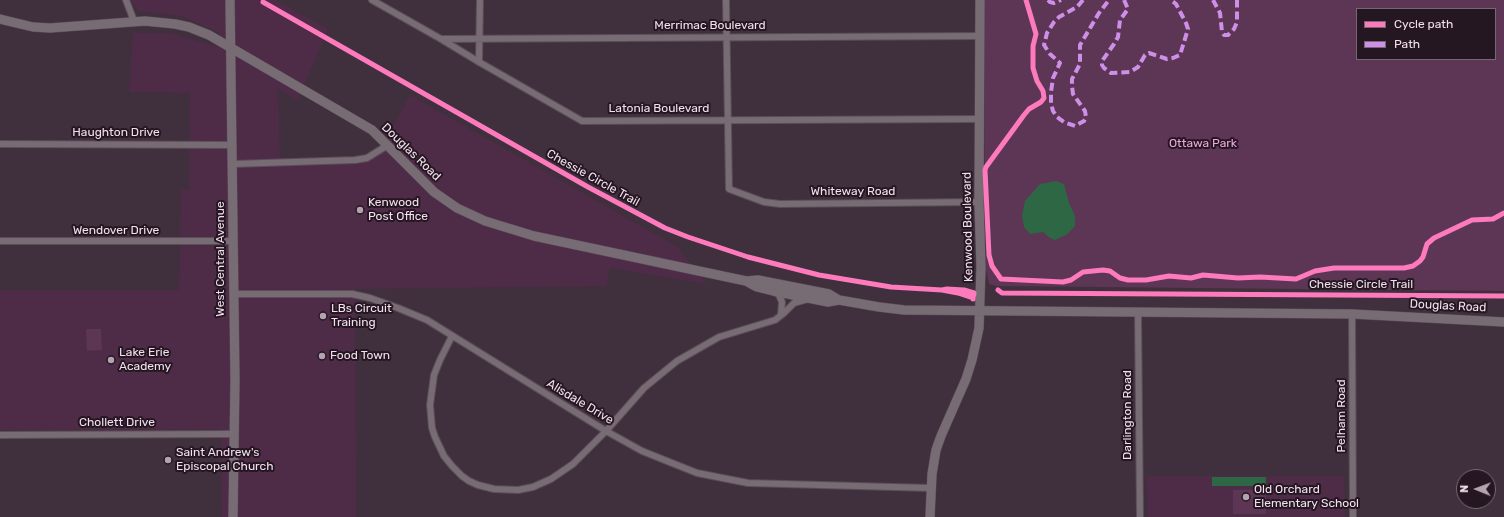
<!DOCTYPE html>
<style>
body{margin:0}
#map{position:relative;width:1504px;height:517px;overflow:hidden;background:#40303d;font-family:Rubik,sans-serif}
canvas{display:block}
.legend{position:absolute;left:1356px;top:8px;width:140px;height:52px;box-sizing:border-box;background:#251722;border:1px solid #776774;margin:0;padding:5px 7px;list-style:none;font-size:12px;color:#f3dfee}
.legend li{display:flex;align-items:center;gap:8px;height:20px}
.legend b{width:20px;border:1px solid #776774}
.north{position:absolute;left:1456px;top:469px;width:40px;height:40px;box-sizing:border-box;background:#251722;border:1px solid #776774;border-radius:50%;rotate:271deg;font-size:11px;font-weight:700;line-height:16px;text-align:center;color:#f3dfee}
.north::after{content:'';display:block;margin:auto;width:14px;height:18px;background:#b4a2b0;clip-path:polygon(50% 0,100% 100%,50% 72%,0 100%)}
</style>
<div id="map">
<canvas width="1504" height="517"></canvas>
<ul class="legend">
<li><b style="height:5px;background:#fd7abc"></b>Cycle path</li>
<li><b style="height:5px;background:#ce8fe9"></b>Path</li>
</ul>
<div class="north">N</div>
</div>
<script>
const c = document.querySelector('canvas').getContext('2d');
c.lineJoin = 'round';
function fill(path, color) { c.fillStyle = color; c.fill(path, 'evenodd'); }
const poly = rows => new Path2D(rows.map(r => 'M' + r).join(''));
function strokePath(path, color, width, dash) { c.strokeStyle = color; c.lineWidth = width; c.lineCap = dash ? 'butt' : 'round'; c.setLineDash(dash || []); c.stroke(path); }
function write(font, color, halo, rows, align = 'center') {
  c.font = font + ' Rubik,sans-serif'; c.lineWidth = 4; c.setLineDash([]); c.textBaseline = 'middle'; c.strokeStyle = halo; c.fillStyle = color; for (const [text, x, y, turn = 0] of rows) {
    c.save(); c.translate(x, y); c.rotate((+turn || 0) * Math.PI / 180); c.textAlign = isNaN(turn) ? turn : align; if (halo) c.strokeText(text, 0, 0); c.fillText(text, 0, 0); c.restore();
  }
}
fill(poly([
 [131,0,275,0,328,29,298,100,278,89,280,158,377,157,410,95,676,246,707,284,610,268,606,286,355,289,356,517,222,517,221,429,0,430,0,290,179,290,181,189,189,190,190,93,129,92,133,33,169,33,219,47,220,33,182,16,138,11],
 [1147,476,1344,476,1345,517,1148,517]
]), '#4e2c47');
fill(poly([
 [984,0,1504,0,1504,291,996,286,989,284,986,270,985,211],
 [1357,9,1495,9,1495,59,1357,59],
 [86,329,101,329,102,350,87,351],
 [1266,489,1266,514,1233,514,1233,490]
]), '#5d3555');
fill(poly([
 [1056,181,1064,184,1069,203,1075,216,1075,226,1066,235,1055,240,1050,238,1043,232,1030,234,1024,227,1022,215,1025,201,1040,184],
 [1212,477,1266,477,1266,486,1212,486]
]), '#2e6744');
const street = poly([
 [126,0,134,21],
 [372,0,441,39,479,62,582,121,979,119],
 [726,0,729,189,764,202,780,204,979,202],
 [441,39,980,36],
 [479,62,480,0],
 [0,144,233,145],
 [233,164,355,160,367,158,388,145],
 [0,241,233,241],
 [774,291,779,295,782,302,781,315],
 [233,294,352,294,370,298,398,308,427,320,606,431,642,451,697,473,748,483,930,488],
 [1138,313,1140,517],
 [1352,314,1353,517],
 [452,336,440,360,434,375,430,405,432,428,435,437,444,456,452,466,462,476,469,481,478,485,494,489,518,490,533,487,551,479,573,464,606,431,644,388,677,361,719,337,775,320,784,313,794,303,808,299],
 [0,435,233,434]
]);
const secondary = poly([
 [230,0,235,379,233,517],
 [0,19,33,27,50,28,145,21,175,24,189,27,209,35,372,130,434,192,457,208,485,221,534,236,746,281,757,287,773,291,828,302,839,300],
 [746,281,758,280,829,294,839,300,879,307,904,310,1352,314,1504,322],
 [930,517,932,474,936,450,941,436,966,379,972,360,979,328,981,267,979,202,980,0]
]);
strokePath(street, '#5c4c58', 8);
strokePath(secondary, '#5c4c58', 10);
strokePath(street, '#776b74', 6);
strokePath(secondary, '#776b74', 9);
strokePath(poly([
 [1048,0,1050,2,1054,3,1061,0],
 [1083,0,1077,7,1059,17,1054,22,1047,33,1044,45,1050,54,1060,63,1053,78,1051,92,1051,103,1053,111,1057,117,1064,122,1075,126,1084,121,1086,117,1085,111,1073,94,1072,86,1072,79,1080,64,1080,45,1099,13,1109,0],
 [1124,0,1128,9,1120,20,1118,37,1114,44,1102,61,1102,65,1104,68,1111,73,1130,72,1138,67,1145,55,1149,53,1167,59,1173,58,1180,55,1188,29,1186,23,1176,4,1171,0],
 [1213,0,1220,13,1222,32,1224,35,1228,35,1234,29,1237,22,1237,0]
]), '#ce8fe9', 4, [8, 4]);
strokePath(poly([
 [1026,0,1036,34,1033,46,1033,68,1037,81,1043,91,1044,98,1041,102,1029,109,1024,115,986,167,985,170,989,255,992,266,1001,279,1063,282,1071,280,1083,272,1103,270,1110,271,1120,278,1128,280,1146,280,1169,276,1191,278,1203,275,1238,278,1260,277,1296,279,1315,271,1334,268,1404,268,1413,266,1420,261,1423,257,1427,244,1434,238,1472,220,1493,219,1504,213],
 [263,2,588,187,665,228,688,237,748,257,819,275,891,287,942,290],
 [998,290,1002,293,1504,296],
 [973,299,973,297,974,294,974,293,964,290,947,289,942,290,958,293,973,298]
]), '#fd7abc', 5);
for (const [x, y, r, color] of [
 [360,210,4,"#b4a2b0"],
 [323,316,4,"#b4a2b0"],
 [322,356,4,"#b4a2b0"],
 [111,360,4,"#b4a2b0"],
 [168,460,4,"#b4a2b0"],
 [1246,497,4,"#b4a2b0"]
]) { const dot = new Path2D(); dot.arc(x, y, r, 0, 2 * Math.PI); c.fillStyle = color; c.fill(dot); strokePath(dot, '#251722', 1.5); }
write('12px', '#f3dfee', '#251722', [
 ["Merrimac Boulevard",710,26],
 ["Latonia Boulevard",659,109],
 ["Haughton Drive",116,133],
 ["Douglas Road",411,152,44],
 ["Chessie Circle Trail",593,178,29],
 ["Whiteway Road",853,192],
 ["Kenwood Boulevard",968,227,-91],
 ["Wendover Drive",116,231],
 ["West Central Avenue",221,259,-90],
 ["Chessie Circle Trail",1361,285],
 ["Douglas Road",1448,306,3],
 ["Alisdale Drive",580,402,31],
 ["Darlington Road",1128,415,-90],
 ["Pelham Road",1342,416,-90],
 ["Chollett Drive",117,423]
]);
write('12px', '#f3a4e3', '#251722', [
 ["Ottawa Park",1203,144]
]);
write('12px', '#f3dfee', '#251722', [
 ["Kenwood",368,203],
 ["Post Office",368,217],
 ["LBs Circuit",331,309],
 ["Training",331,323],
 ["Lake Erie",119,353],
 ["Academy",119,367],
 ["Food Town",330,356],
 ["Saint Andrew's",176,453],
 ["Episcopal Church",176,467],
 ["Old Orchard",1254,490],
 ["Elementary School",1254,504]
], 'left');
</script>
